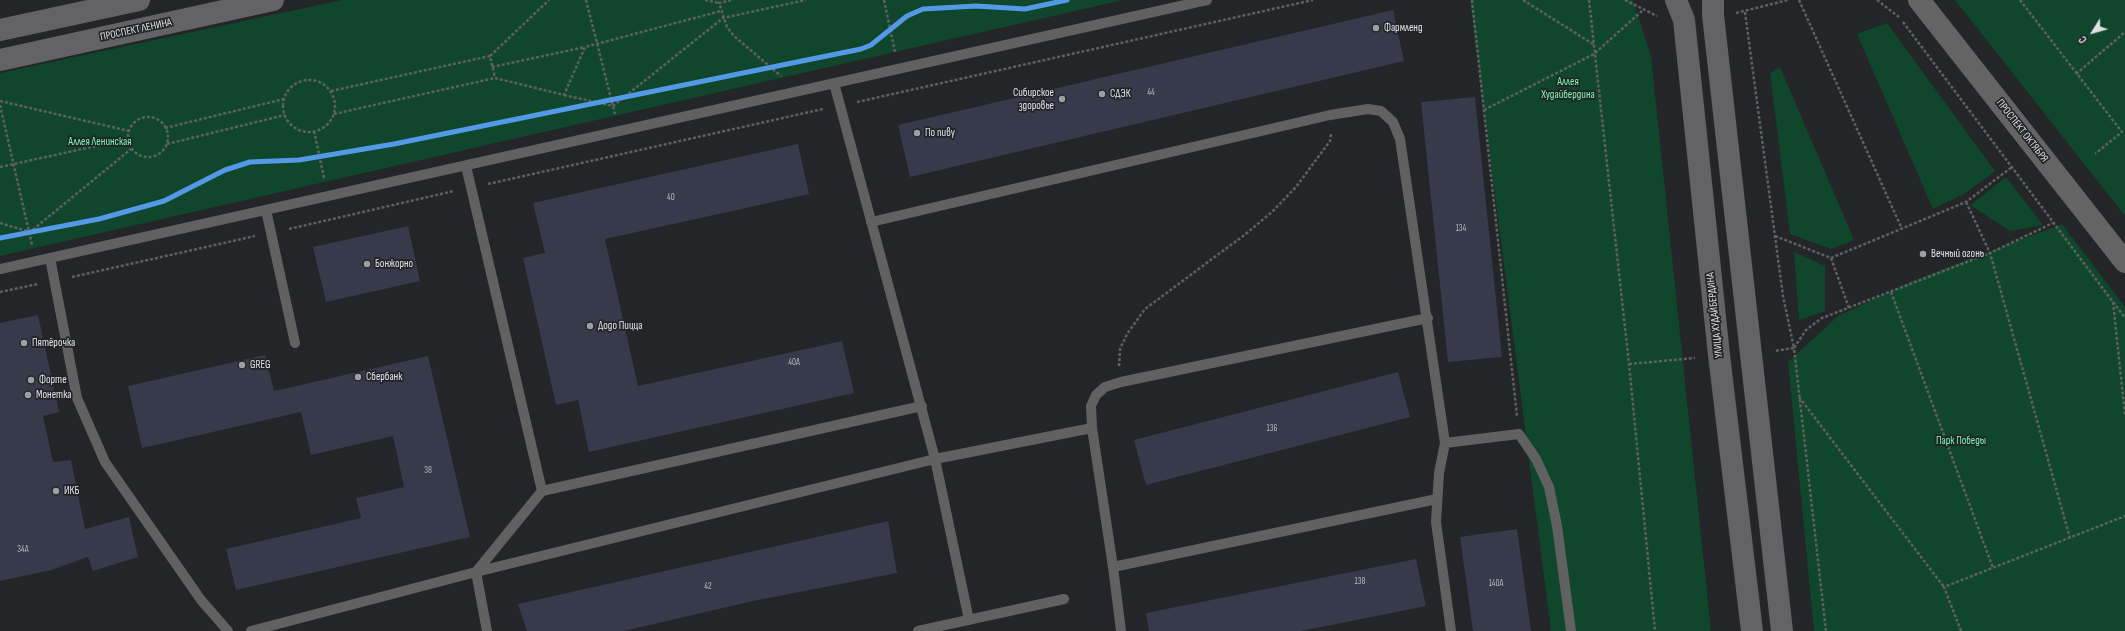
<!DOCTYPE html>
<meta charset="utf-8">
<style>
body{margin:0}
#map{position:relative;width:2125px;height:631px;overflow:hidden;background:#232528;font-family:"Sofia Sans Condensed",sans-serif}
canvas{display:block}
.north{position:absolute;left:2073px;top:12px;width:40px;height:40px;-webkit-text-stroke:3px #222429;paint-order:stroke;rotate:233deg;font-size:11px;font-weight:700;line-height:16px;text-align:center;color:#dfe1e4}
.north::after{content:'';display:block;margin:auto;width:14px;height:18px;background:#dfe1e4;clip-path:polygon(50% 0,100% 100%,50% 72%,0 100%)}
</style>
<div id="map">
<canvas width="2125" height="631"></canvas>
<div class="north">С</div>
</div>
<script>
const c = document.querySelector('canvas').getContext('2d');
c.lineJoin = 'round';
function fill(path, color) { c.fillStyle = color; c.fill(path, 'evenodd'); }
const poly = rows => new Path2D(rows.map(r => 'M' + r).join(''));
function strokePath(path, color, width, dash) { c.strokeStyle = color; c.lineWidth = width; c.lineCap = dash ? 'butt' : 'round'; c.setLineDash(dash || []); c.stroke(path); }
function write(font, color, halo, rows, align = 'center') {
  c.font = font + ' "Sofia Sans Condensed",sans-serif'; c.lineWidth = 3.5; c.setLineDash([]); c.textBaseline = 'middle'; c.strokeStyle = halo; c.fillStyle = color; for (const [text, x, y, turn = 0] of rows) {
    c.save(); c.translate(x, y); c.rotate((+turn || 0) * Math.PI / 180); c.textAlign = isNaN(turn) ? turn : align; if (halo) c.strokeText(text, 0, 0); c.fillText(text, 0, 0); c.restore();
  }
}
fill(poly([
 [342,0,1123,0,0,256,0,73],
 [1470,0,1633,0,1651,56,1711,631,1551,631],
 [1955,0,2125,0,2125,216],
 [1887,23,1995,171,1966,193,1933,209,1857,34],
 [1780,67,1854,240,1831,249,1790,234,1770,73],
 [2006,177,2043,225,2010,231,1970,205],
 [2062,224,2125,307,2125,631,1814,631,1788,362,1838,316,1915,280],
 [1794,252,1825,266,1825,311,1799,320]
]), '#10462b');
fill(poly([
 [1393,10,1404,61,910,177,898,125],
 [1475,97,1502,357,1448,362,1421,102],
 [798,144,809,194,605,239,638,386,842,341,854,393,589,452,578,400,556,405,523,258,545,253,533,203],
 [408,226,420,281,326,302,313,247],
 [38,315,59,412,43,416,53,462,71,460,85,529,129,517,138,557,93,571,88,557,51,570,0,581,0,323],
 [265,355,274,391,428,356,470,537,236,590,226,549,361,518,356,498,404,487,393,436,311,455,301,412,142,448,128,386],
 [1398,372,1410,417,1146,485,1134,440],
 [888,521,897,573,753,601,624,631,527,631,518,604],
 [1517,529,1531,631,1473,631,1460,537],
 [1416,559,1426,606,1301,631,1149,631,1146,613]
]), '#363a4a');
strokePath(poly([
 [586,0,615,114],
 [705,0,719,3],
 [731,0,719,3,727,27,734,36,781,76],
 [884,0,895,52],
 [1472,0,1517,416],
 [1523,0,1593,44],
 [1589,0,1629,364,1655,631],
 [1625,0,1657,16],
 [1799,0,1902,229],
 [1877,0,1899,17],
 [2020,0,2122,132,2095,154],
 [1745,12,1783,296,1794,348,1774,351],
 [1736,13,1788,0],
 [1903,22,2125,318],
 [490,56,549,0],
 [492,67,585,47],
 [2076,74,2125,32],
 '283 106a26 26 0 1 1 52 0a26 26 0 1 1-52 0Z',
 [331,91,490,56,495,78],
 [564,95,613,106,723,18,806,0],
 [0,101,129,131],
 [857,102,1313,0],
 [0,105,32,245],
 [1484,110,1594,54,1643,10],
 [334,114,495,78,564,95,585,47,721,11],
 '128 137a20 20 0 1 1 40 0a20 20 0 1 1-40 0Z',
 [165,128,284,99],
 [314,131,324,178],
 [167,144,285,115],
 [0,167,128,139],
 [488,184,823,109],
 [1966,202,1990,253,2070,538],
 [0,223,30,232,131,149],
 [289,229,454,191],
 [1775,236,1831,258,1966,202,2012,167],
 [1831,258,1849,308],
 [72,277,255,236],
 [0,292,38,284],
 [1891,292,1993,568],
 [2113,302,2125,415],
 [1629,364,1695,358],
 [1119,366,1120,349,1127,334,1145,309,1247,233,1273,211,1296,187,1330,141,1331,134],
 [1799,397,1944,587],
 [1826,631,1794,348,1806,330,1822,318,1990,253,2053,223],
 [1961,631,1944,587,2125,516]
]), '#5f6060', 2.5, [3, 2]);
strokePath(poly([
 [834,83,935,459,1092,428,1113,567],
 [466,166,542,491,476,572,487,631],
 [266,210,295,343],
 [871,222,1330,115,1368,109,1381,111,1393,122,1400,139,1445,443,1439,473,1436,522,1451,631],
 [50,258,77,398,105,462,201,600,228,631],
 [0,269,1207,0],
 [1092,428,1091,406,1096,395,1105,387,1121,382,1428,318],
 [1445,443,1519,434,1536,459,1549,487,1557,526,1571,631],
 [542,491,922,406],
 [251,631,476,572,935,459,969,620],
 [918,631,1064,599],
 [1121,631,1113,567,1437,499]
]), '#626162', 10);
strokePath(poly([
 [1919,0,2125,262]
]), '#646464', 22);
strokePath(poly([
 [1676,0,1684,20,1719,355,1752,631],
 [1713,0,1713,15,1782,631],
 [0,30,139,0],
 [0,60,273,0]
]), '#636264', 22);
strokePath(poly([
 [0,238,99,219,164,201,225,170,250,162,299,160,394,144,861,49,871,45,907,16,923,9,976,6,1025,9,1067,0]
]), '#5399e6', 5);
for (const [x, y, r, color] of [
 [1376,28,4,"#9d9fa2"],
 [1102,94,4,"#9d9fa2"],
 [1062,99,4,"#9d9fa2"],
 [917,133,4,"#9d9fa2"],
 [1923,254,4,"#9d9fa2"],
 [367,264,4,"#9d9fa2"],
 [590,326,4,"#9d9fa2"],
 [24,343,4,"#9d9fa2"],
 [242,365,4,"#9d9fa2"],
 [358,377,4,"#9d9fa2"],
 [31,380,4,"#9d9fa2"],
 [28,395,4,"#9d9fa2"],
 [56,491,4,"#9d9fa2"]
]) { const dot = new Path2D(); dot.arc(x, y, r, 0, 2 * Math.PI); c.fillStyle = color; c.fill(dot); strokePath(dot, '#222429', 1.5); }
write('9px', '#b5b7be', null, [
 ["44",1151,93],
 ["40",671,198],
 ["134",1461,229],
 ["40А",794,363],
 ["136",1272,429],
 ["38",428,471],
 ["34А",23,550],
 ["138",1360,582],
 ["140А",1496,584],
 ["42",708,587]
]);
write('11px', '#dfe1e4', '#222429', [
 ["Фармленд",1384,28],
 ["Сибирское",1054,93,"right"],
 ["здоровье",1054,106,"right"],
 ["СДЭК",1110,94],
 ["По пиву",925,133],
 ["Вечный огонь",1931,254],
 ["Бонжорно",375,264],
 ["Додо Пицца",598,326],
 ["Пятёрочка",32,343],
 ["GREG",250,365],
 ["Сбербанк",366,377],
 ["Форте",39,380],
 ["Монетка",36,395],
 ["ИКБ",64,491]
], 'left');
write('11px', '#dfe1e4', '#222429', [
 ["ПРОСПЕКТ ЛЕНИНА",136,30,-12],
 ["ПРОСПЕКТ ОКТЯБРЯ",2022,131,52],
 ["УЛИЦА ХУДАЙБЕРДИНА",1715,315,-96]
]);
write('11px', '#7bfbae', '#222429', [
 ["Аллея",1568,82],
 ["Худайбердина",1568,95],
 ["Аллея Ленинская",100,142],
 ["Парк Победы",1961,441]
]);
</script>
